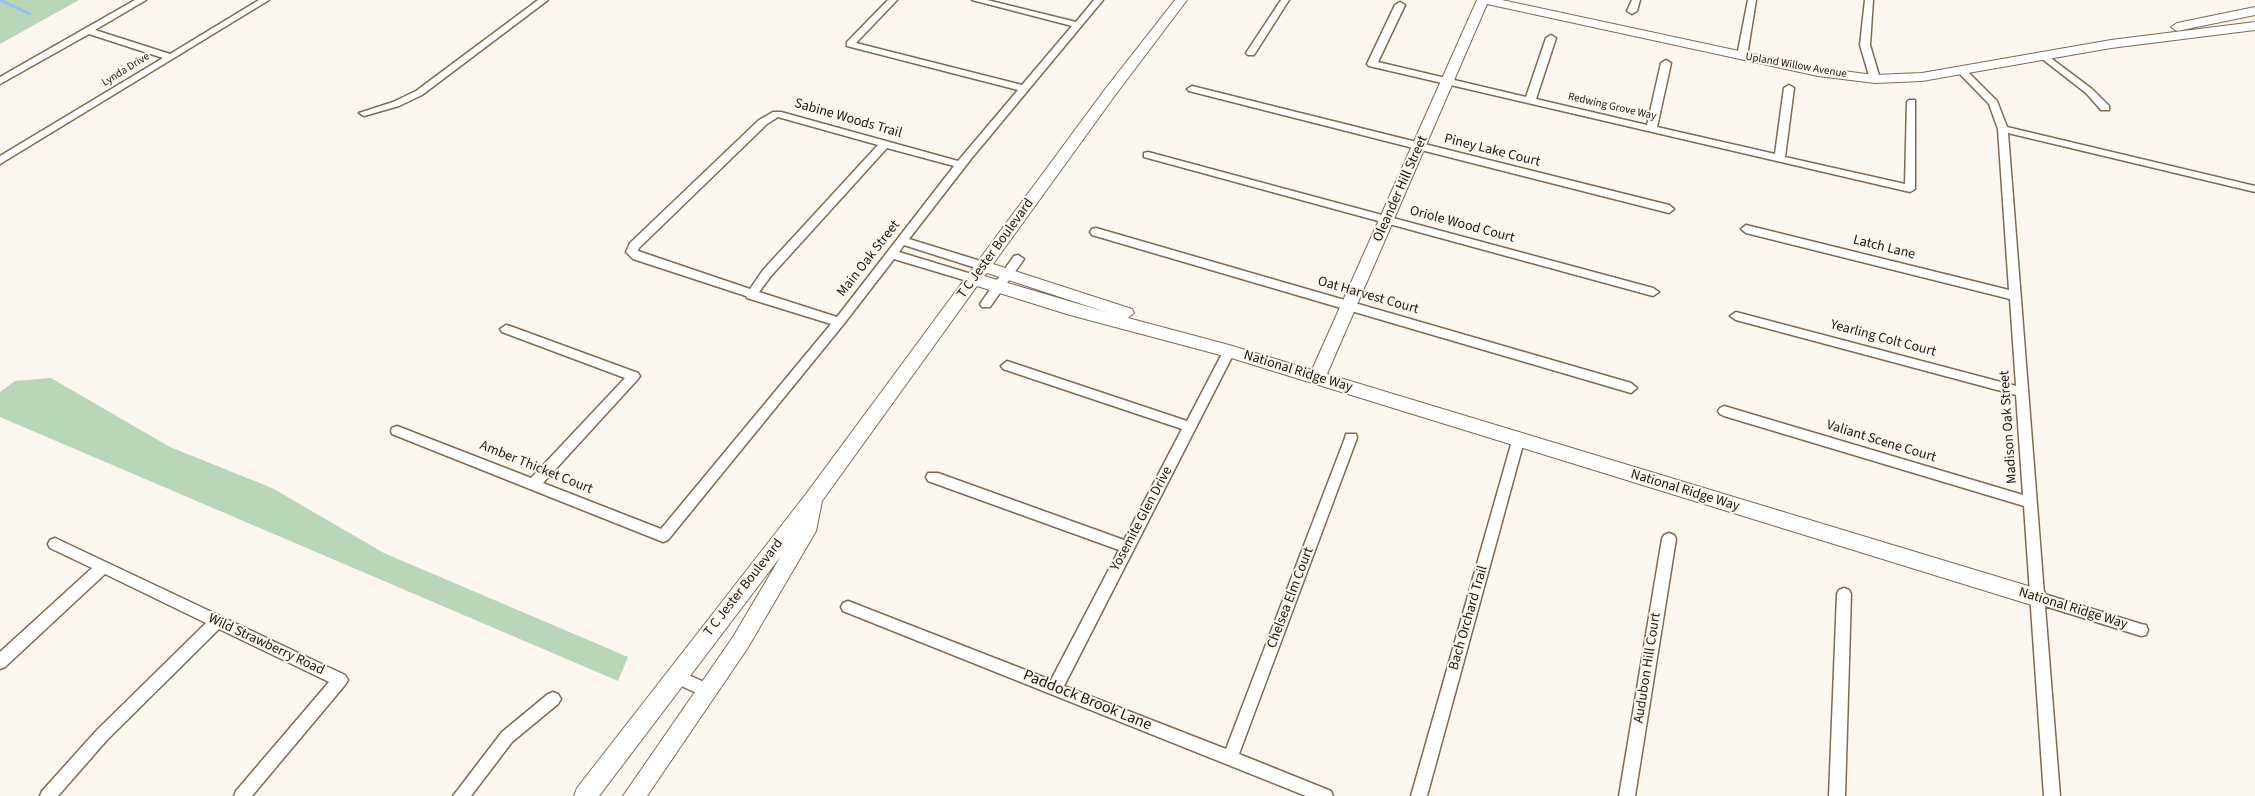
<!DOCTYPE html>
<style>
body{margin:0}
canvas{display:block;background:#fcf6f1}
</style>
<canvas width="2255" height="796"></canvas>
<script>
const c = document.querySelector('canvas').getContext('2d');
c.lineJoin = 'round';
function fill(path, color) { c.fillStyle = color; c.fill(path, 'evenodd'); }
const poly = rows => new Path2D(rows.map(r => 'M' + r).join(''));
function strokePath(path, color, width, dash) { c.strokeStyle = color; c.lineWidth = width; c.lineCap = dash ? 'butt' : 'round'; c.setLineDash(dash || []); c.stroke(path); }
function write(font, color, halo, rows, align = 'center') {
  c.font = font + ' "Source Sans 3",sans-serif'; c.lineWidth = 4; c.setLineDash([]); c.textBaseline = 'middle'; c.strokeStyle = halo; c.fillStyle = color; for (const [text, x, y, turn = 0] of rows) {
    c.save(); c.translate(x, y); c.rotate((+turn || 0) * Math.PI / 180); c.textAlign = isNaN(turn) ? turn : align; if (halo) c.strokeText(text, 0, 0); c.fillText(text, 0, 0); c.restore();
  }
}
fill(poly([
 [0,0,79,0,0,44],
 [51,378,170,447,272,488,384,553,628,657,618,681,0,417,0,392,15,381]
]), '#b9d6b8');
strokePath(poly([
 [0,0,30,14]
]), '#9bbff3', 3);
const street = poly([
 [135,0,146,0,95,30,170,54,259,0,269,0,0,164,0,156,163,58,89,34,0,84,0,77,135,0],
 [538,0,548,0,422,95,399,106,364,116,359,113,393,102,416,91,538,0],
 [888,0,897,0,856,43,1022,85,1072,26,972,0,987,0,1076,22,1094,0,1103,0,971,159,909,239,987,263,989,266,987,269,979,269,904,245,899,252,978,276,980,279,978,282,974,283,894,259,843,325,668,540,663,542,392,434,391,431,392,428,397,426,531,478,625,378,502,332,500,329,506,325,510,326,638,373,640,376,638,379,543,483,661,529,831,324,747,298,746,296,633,259,626,252,630,243,759,120,773,112,781,112,958,161,1018,90,847,46,847,42,888,0],
 [778,117,878,145,763,270,750,289,638,251,639,248,767,124,778,117],
 [887,148,954,166,837,317,759,292,771,276,887,148],
 [1281,0,1289,0,1254,55,1248,55,1246,53,1281,0],
 [1632,0,1640,0,1637,11,1632,14,1627,11,1632,0],
 [1748,0,1756,0,1747,56,1742,59,1737,56,1748,0],
 [1865,0,1873,0,1870,45,1880,79,1875,82,1870,79,1860,45,1865,0],
 [1400,2,1405,5,1378,62,1526,97,1546,38,1551,35,1556,38,1536,99,1647,125,1661,63,1666,60,1671,63,1657,127,1775,154,1784,88,1789,85,1794,88,1785,157,1905,184,1907,102,1909,100,1915,100,1915,189,1910,192,1369,66,1367,64,1395,5,1400,2],
 [2044,53,2092,89,2109,106,2109,110,2101,110,2086,93,2041,58,2039,56,2044,53],
 [1962,68,1965,69,1997,101,2007,127,2255,186,2255,192,2008,133,2044,594,2141,624,2146,625,2148,630,2146,635,2141,636,2045,606,2060,796,2044,796,2024,506,1724,416,1720,414,1718,411,1720,408,1724,406,2023,495,2016,395,1736,320,1730,316,1736,312,2016,386,2010,299,1746,233,1741,229,1746,225,2009,290,1998,129,1989,104,1957,71,1962,68],
 [1192,86,1669,205,1674,209,1669,213,1189,91,1187,89,1192,86],
 [1148,152,1653,288,1659,292,1653,296,1144,157,1144,153,1148,152],
 [1096,228,1631,383,1637,388,1631,393,1092,235,1090,232,1092,229,1096,228],
 [1018,255,1024,259,1022,262,990,307,982,307,980,304,982,301,1014,256,1018,255],
 [1229,347,1235,351,1064,686,1226,749,1345,438,1346,434,1356,434,1357,438,1239,754,1331,791,1333,796,1306,796,843,611,841,607,843,603,848,601,1051,680,1119,550,928,481,926,477,928,473,938,473,1124,540,1182,429,1003,369,1001,366,1007,361,1187,421,1225,348,1229,347],
 [1518,436,1523,437,1524,441,1427,796,1411,796,1512,441,1513,437,1518,436],
 [1669,533,1674,535,1676,539,1635,796,1619,796,1662,539,1664,535,1669,533],
 [55,538,345,675,348,680,345,685,252,796,234,796,236,791,329,682,219,629,107,740,58,796,40,796,42,791,97,730,206,623,105,574,5,667,0,669,0,652,92,568,50,548,48,544,50,540,55,538],
 [1844,588,1849,590,1851,594,1845,796,1829,796,1837,594,1839,590,1844,588],
 [675,669,713,686,716,691,713,696,708,698,670,681,668,676,670,671,675,669],
 [553,692,558,694,561,699,558,704,512,742,471,796,453,796,502,732,548,694,553,692]
]);
const secondary = poly([
 [1175,0,1187,0,1116,94,993,264,1132,309,1134,313,1128,318,1229,345,1312,370,1477,0,1502,0,1818,68,1875,75,1922,73,2111,40,2255,22,2255,30,2111,48,1922,81,1875,83,1818,76,1487,4,1327,374,2038,589,2045,592,2048,598,2045,604,2038,607,1228,357,1070,315,977,286,822,501,816,531,747,649,647,796,623,796,733,637,781,556,599,796,574,796,577,788,806,494,1106,88,1175,0],
 [987,273,1109,313,984,276,987,273],
 [2255,7,2255,15,2177,31,2171,27,2177,23,2255,7]
]);
strokePath(street, '#816952', 3);
strokePath(secondary, '#816952', 2);
fill(street, '#fff');
fill(secondary, '#fff');
write('11px', '#1f160d', '#fcf6f1', [
 ["Upland Willow Avenue",1796,66,10],
 ["Lynda Drive",126,70,-32],
 ["Redwing Grove Way",1612,107,13]
]);
write('14px', '#1f160d', '#fcf6f1', [
 ["Sabine Woods Trail",848,119,16],
 ["Piney Lake Court",1492,151,14],
 ["Oleander Hill Street",1401,189,-66],
 ["Oriole Wood Court",1462,225,15],
 ["Latch Lane",1884,248,14],
 ["T C Jester Boulevard",996,249,-54],
 ["Main Oak Street",869,259,-52],
 ["Oat Harvest Court",1368,296,16],
 ["Yearling Colt Court",1883,339,15],
 ["National Ridge Way",1298,372,17],
 ["Madison Oak Street",2009,427,-94],
 ["Valiant Scene Court",1881,442,17],
 ["Amber Thicket Court",536,468,22],
 ["National Ridge Way",1685,491,17],
 ["Yosemite Glen Drive",1142,519,-62],
 ["T C Jester Boulevard",744,588,-52],
 ["Chelsea Elm Court",1291,598,-69],
 ["National Ridge Way",2073,609,17],
 ["Bach Orchard Trail",1469,618,-74],
 ["Wild Strawberry Road",266,645,25],
 ["Audubon Hill Court",1648,668,-81]
]);
write('16px', '#1f160d', '#fcf6f1', [
 ["Paddock Brook Lane",1087,701,22]
]);
</script>
